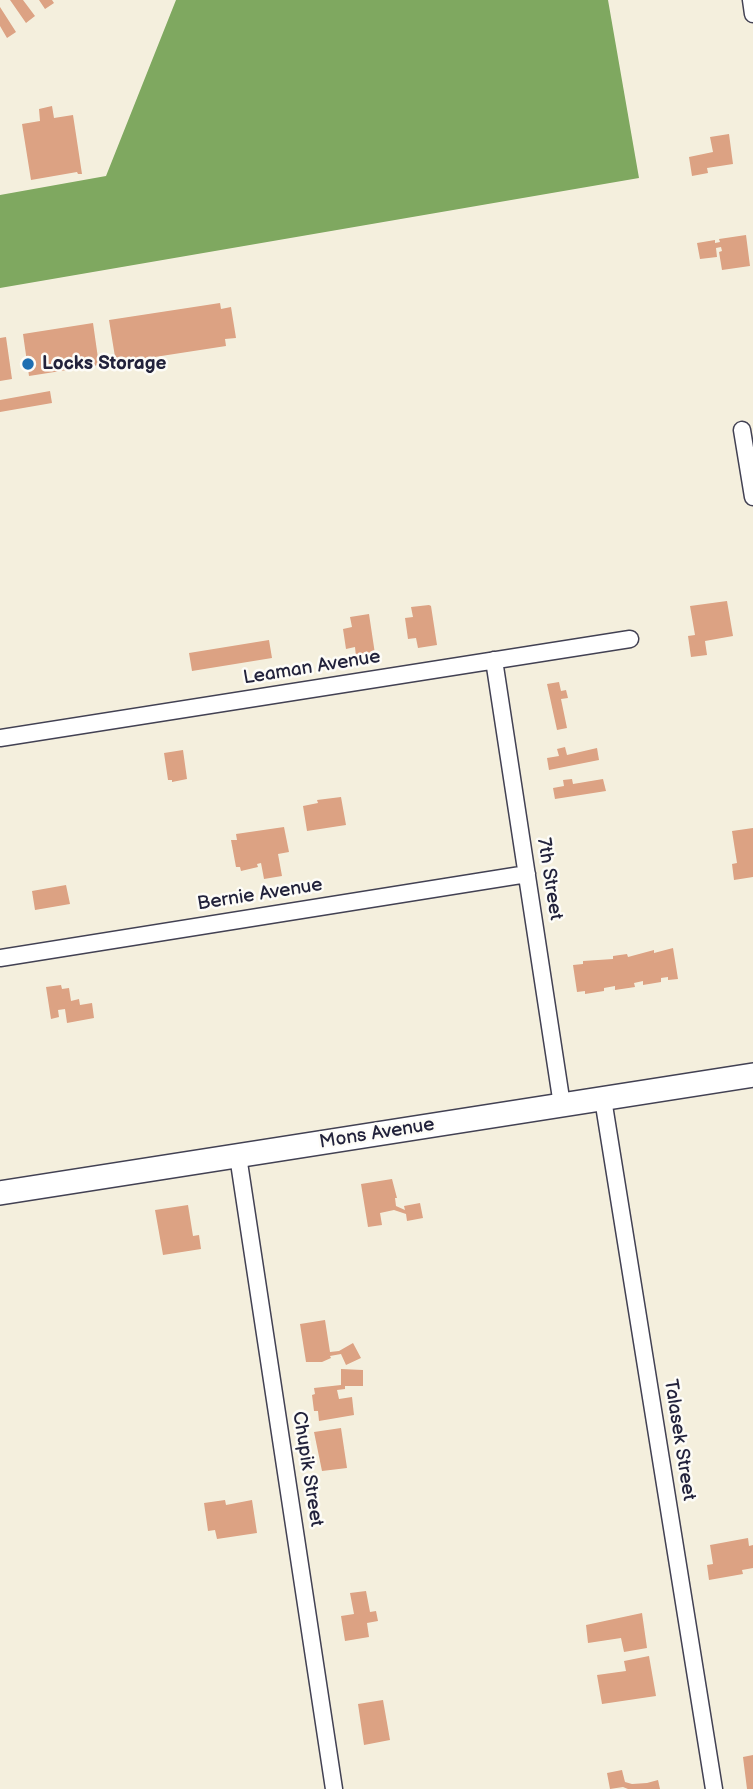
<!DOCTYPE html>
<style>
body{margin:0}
canvas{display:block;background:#f4efdd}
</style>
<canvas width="753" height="1789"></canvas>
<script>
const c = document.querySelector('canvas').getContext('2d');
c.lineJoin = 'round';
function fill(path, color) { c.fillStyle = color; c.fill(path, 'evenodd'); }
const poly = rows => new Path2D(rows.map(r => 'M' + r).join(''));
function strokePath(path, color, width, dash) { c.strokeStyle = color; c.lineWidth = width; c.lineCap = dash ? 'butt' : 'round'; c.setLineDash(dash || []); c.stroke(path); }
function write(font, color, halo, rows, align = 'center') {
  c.font = font + ' "Balsamiq Sans",sans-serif'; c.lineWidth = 5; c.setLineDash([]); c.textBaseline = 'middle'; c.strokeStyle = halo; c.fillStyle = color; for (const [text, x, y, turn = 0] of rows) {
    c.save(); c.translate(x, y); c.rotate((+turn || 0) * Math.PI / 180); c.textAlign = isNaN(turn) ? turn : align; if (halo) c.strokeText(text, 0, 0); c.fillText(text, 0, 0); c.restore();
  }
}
fill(poly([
 [176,0,608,0,639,178,0,288,0,195,106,176]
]), '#7fa860');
fill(poly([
 [10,0,23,0,35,16,26,23],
 [39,0,52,0,54,3,45,9],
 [0,7,16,32,7,38,0,26],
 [52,106,54,118,73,115,82,174,78,174,77,172,31,180,22,124,40,121,39,109],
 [729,134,733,164,707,168,708,173,692,176,689,157,713,152,710,137],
 [746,235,750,266,722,270,719,252,722,251,721,247,716,248,717,257,700,259,697,243,715,240,715,243,720,242,719,239],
 [220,303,221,309,231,307,236,338,225,339,226,346,116,363,109,320],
 [93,323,99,365,29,376,23,334],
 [6,337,12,379,0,381,0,338],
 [50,391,52,403,0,412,0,400],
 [727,601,733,636,705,641,707,655,691,657,688,636,695,635,690,606],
 [429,605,431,606,437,645,418,648,416,638,408,639,405,618,413,617,411,607],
 [369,614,375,654,356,657,355,647,346,649,343,629,352,627,350,617],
 [269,640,272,658,192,671,189,653],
 [559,682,561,691,566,690,568,698,561,699,567,728,557,730,547,684],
 [565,747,567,755,597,748,599,760,549,770,547,758,559,756,557,749],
 [183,750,187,779,172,782,172,780,168,780,164,753],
 [572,779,573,784,603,779,606,791,555,799,553,788,564,786,563,780],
 [341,797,346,825,307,831,303,806,318,803,317,800],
 [284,827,289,852,278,854,282,876,264,879,261,863,257,864,258,867,241,871,240,867,236,867,231,840,237,840,236,834],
 [753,828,753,877,734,880,732,864,737,863,732,831],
 [66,885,70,904,35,910,32,891],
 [673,948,678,979,668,980,668,977,661,978,661,982,643,985,643,981,634,983,635,987,615,990,615,986,604,988,604,991,585,994,585,991,577,992,573,965,583,964,583,961,613,959,613,956,627,954,628,957,654,950,654,953],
 [61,985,62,989,69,988,71,1001,79,999,80,1005,92,1003,94,1018,67,1023,65,1009,58,1010,59,1017,51,1019,46,987],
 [392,1179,397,1198,395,1198,396,1206,405,1210,404,1206,420,1203,423,1218,407,1221,406,1214,394,1210,380,1213,382,1225,368,1227,361,1184],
 [188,1205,193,1236,199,1235,201,1249,163,1255,155,1210],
 [325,1320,330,1352,339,1351,353,1343,361,1358,346,1365,341,1354,330,1356,331,1358,322,1362,306,1362,300,1324],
 [341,1369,363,1370,363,1386,345,1386,345,1389,337,1390,339,1399,352,1397,354,1415,319,1421,318,1411,314,1411,312,1395,315,1394,314,1388,341,1385],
 [341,1428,347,1468,322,1471,314,1432],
 [225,1500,226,1505,252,1500,257,1533,217,1539,215,1530,208,1531,204,1503],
 [748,1538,749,1546,753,1545,753,1568,742,1570,743,1574,709,1580,707,1565,713,1564,710,1545],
 [366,1591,370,1612,376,1611,378,1621,367,1623,369,1637,345,1641,341,1616,354,1614,350,1593],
 [642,1613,647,1648,624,1652,621,1638,588,1643,586,1625],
 [649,1656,656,1696,602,1704,597,1675,626,1671,624,1661],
 [383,1700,390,1740,364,1745,358,1704],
 [753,1755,753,1789,747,1789,743,1757],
 [622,1770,625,1782,632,1784,647,1783,658,1780,660,1789,628,1789,623,1787,610,1789,607,1773]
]), '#dca283');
const street = poly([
 [751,0,753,14],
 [742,430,753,497],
 [494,660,562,1105],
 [0,738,630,639],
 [0,958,527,874],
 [603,1099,714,1789],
 [238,1156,334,1789]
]);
const secondary = poly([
 [0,1193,753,1075]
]);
strokePath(street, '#424153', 19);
strokePath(secondary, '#424153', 26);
strokePath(street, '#fff', 16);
strokePath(secondary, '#fff', 23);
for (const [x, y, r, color] of [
 [28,364,7,"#1f6fb2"]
]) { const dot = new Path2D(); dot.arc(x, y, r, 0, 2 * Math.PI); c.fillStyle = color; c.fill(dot); strokePath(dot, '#fdfcf7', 2.5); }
write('bold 19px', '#22223b', '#fdfcf7', [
 ["Locks Storage",42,364]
], 'left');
write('19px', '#22223b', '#fdfcf7', [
 ["Leaman Avenue",312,668,-9],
 ["7th Street",549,879,81],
 ["Bernie Avenue",260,895,-9],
 ["Mons Avenue",377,1134,-9],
 ["Talasek Street",679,1440,81],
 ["Chupik Street",307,1469,81]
]);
</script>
